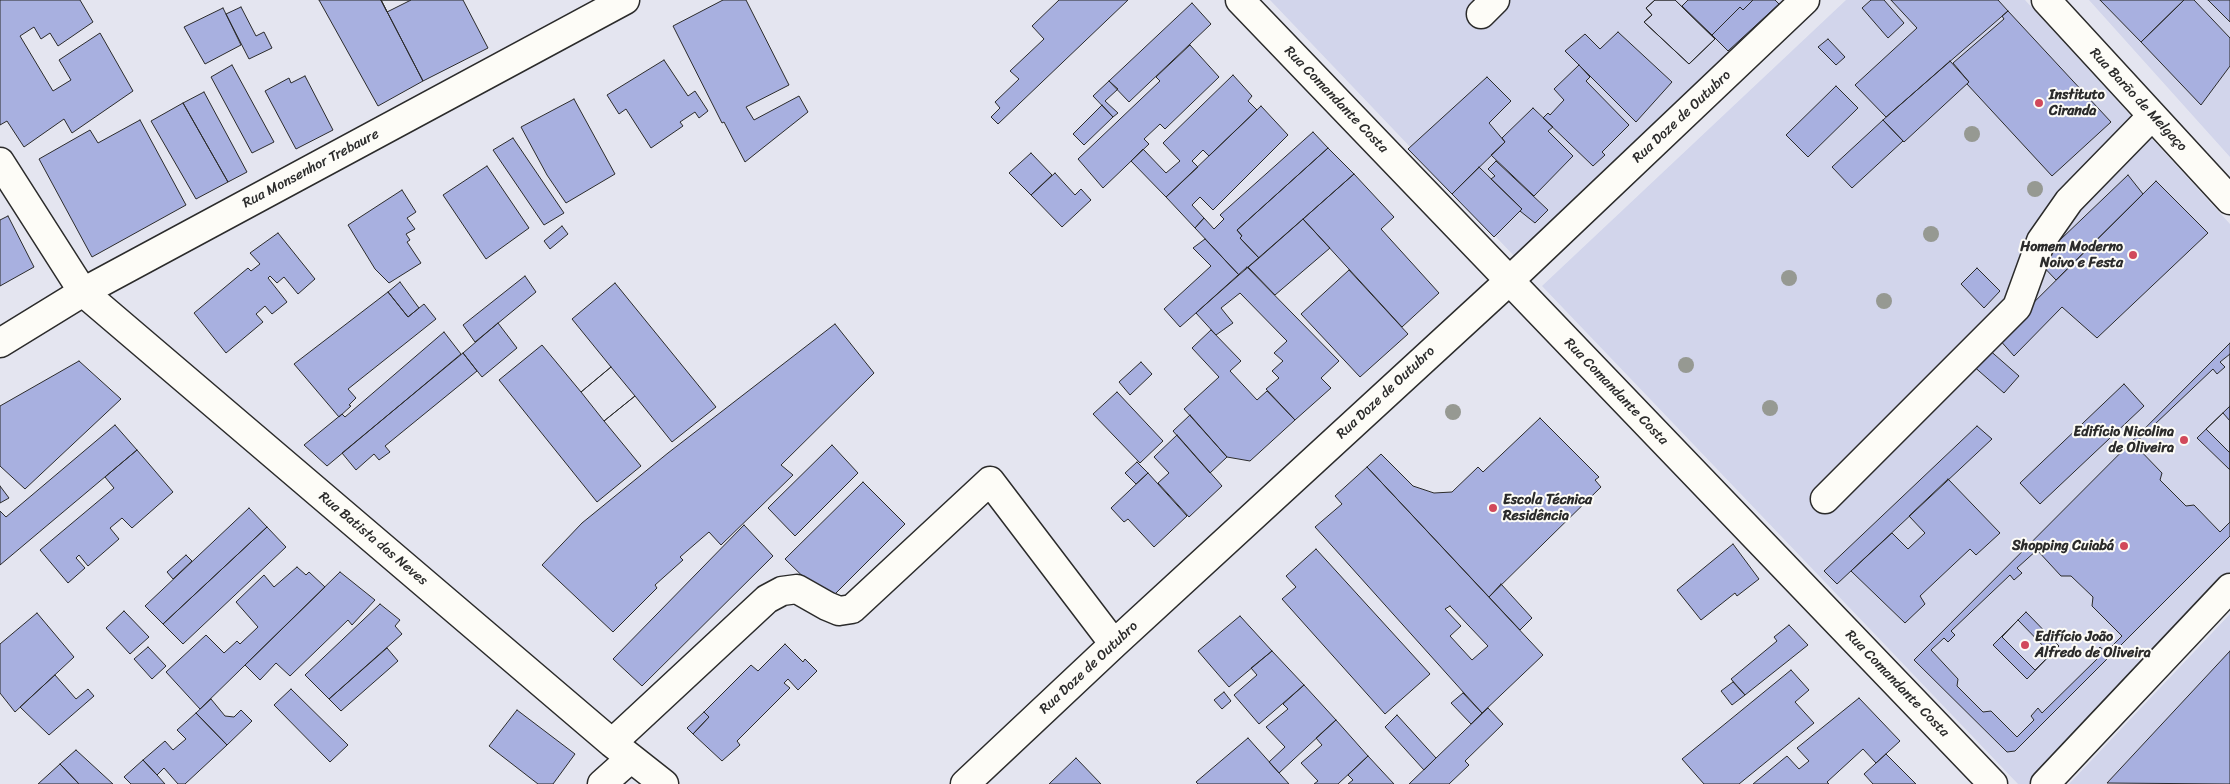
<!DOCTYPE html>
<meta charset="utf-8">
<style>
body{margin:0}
canvas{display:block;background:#e4e5f0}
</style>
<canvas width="2230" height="784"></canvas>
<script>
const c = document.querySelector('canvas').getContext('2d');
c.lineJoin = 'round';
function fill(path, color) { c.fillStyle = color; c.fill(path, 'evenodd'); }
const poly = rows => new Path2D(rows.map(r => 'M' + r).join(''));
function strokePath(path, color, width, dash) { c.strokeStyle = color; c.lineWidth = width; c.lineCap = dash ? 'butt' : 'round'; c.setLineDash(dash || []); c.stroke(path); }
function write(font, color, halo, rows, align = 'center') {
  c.font = font + ' Sriracha,sans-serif'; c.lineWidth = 4; c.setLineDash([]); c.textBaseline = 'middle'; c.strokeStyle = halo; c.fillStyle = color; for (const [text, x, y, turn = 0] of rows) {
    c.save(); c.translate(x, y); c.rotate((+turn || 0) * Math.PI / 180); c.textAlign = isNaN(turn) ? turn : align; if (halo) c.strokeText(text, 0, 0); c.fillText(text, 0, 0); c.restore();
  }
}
fill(poly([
 [1270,0,1790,0,1517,259],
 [1846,0,2025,0,2230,224,2230,572,2034,784,2018,784,1542,286],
 [2089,0,2230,0,2230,157],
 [2230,614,2230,784,2069,784]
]), '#d2d5eb');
const building = poly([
 [0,0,80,0,93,22,58,46,50,33,41,39,34,27,20,36,53,91,71,80,59,60,100,33,133,91,72,133,64,119,24,147,7,121,0,125,0,0],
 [319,0,381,0,423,81,378,106,319,0],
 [381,0,463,0,488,48,423,81,381,0],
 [381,0,411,0,387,12,381,0],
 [723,0,746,0,789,85,746,107,754,120,799,96,808,112,745,162,724,122,722,123,673,26,723,0],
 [1059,0,1128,0,998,124,991,117,1000,108,995,102,1019,79,1010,71,1044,39,1032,26,1059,0],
 [1655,0,1675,0,1715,39,1689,64,1644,22,1652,15,1646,8,1655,0],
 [1655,0,1675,0,1715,39,1689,64,1644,22,1652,15,1646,8,1655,0],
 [1688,0,1753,0,1743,10,1740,7,1712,35,1682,6,1688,0],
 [1753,0,1775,0,1779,4,1728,51,1712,35,1740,7,1743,10,1753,0],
 [1871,0,1884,0,1904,23,1888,38,1862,8,1871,0],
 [1891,0,1998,0,2008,11,1886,117,1855,85,1917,28,1891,0],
 [2100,0,2184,0,2141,42,2100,0],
 [2184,0,2194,0,2230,38,2230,66,2201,105,2141,42,2184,0],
 [2208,0,2230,0,2230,22,2208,0],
 [1192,3,1211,24,1129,102,1109,81,1192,3],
 [241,7,256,36,264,32,272,48,249,59,226,14,241,7],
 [223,8,241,45,205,64,184,27,223,8],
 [2008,11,2111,122,2052,176,1967,84,1969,82,1953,63,2004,19,2002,16,2008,11],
 [1618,32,1672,82,1636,122,1565,51,1585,34,1600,49,1618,32],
 [1828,39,1845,57,1836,65,1818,47,1828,39],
 [1190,45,1219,77,1165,129,1160,124,1144,139,1149,144,1103,188,1078,159,1160,81,1156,77,1190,45],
 [664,60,688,96,695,91,708,111,699,118,695,112,680,122,683,126,651,148,626,109,619,114,607,95,664,60],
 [1950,61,1969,82,1904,142,1883,120,1950,61],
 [232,65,274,142,252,153,211,77,232,65],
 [1579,65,1590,77,1586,81,1629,125,1602,152,1605,155,1593,166,1543,118,1548,113,1550,115,1564,100,1554,89,1579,65],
 [1233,75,1252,96,1248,101,1257,110,1209,156,1203,150,1192,161,1198,167,1166,197,1131,161,1143,149,1166,173,1180,161,1163,143,1233,75],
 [305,76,333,130,296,149,265,91,289,78,291,83,305,76],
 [1487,77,1511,101,1489,123,1505,142,1452,194,1408,149,1487,77],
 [1109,81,1118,89,1105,101,1118,113,1113,117,1093,96,1109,81],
 [1836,86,1858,108,1808,157,1786,135,1836,86],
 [204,92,247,172,228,182,183,103,204,92],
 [574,99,615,174,566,203,547,175,521,127,574,99],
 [183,103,228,182,196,199,151,121,183,103],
 [1102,105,1113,117,1084,145,1073,134,1102,105],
 [1261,106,1288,135,1213,210,1200,197,1192,205,1204,218,1195,228,1166,197,1261,106],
 [1533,108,1553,127,1548,131,1573,156,1534,196,1491,155,1505,142,1502,138,1533,108],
 [140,120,186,205,92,257,39,159,90,130,98,143,140,120],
 [1883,120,1903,141,1852,188,1832,167,1883,120],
 [1313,132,1328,148,1237,230,1242,236,1240,238,1259,258,1239,275,1195,228,1204,218,1214,229,1224,219,1220,215,1313,132],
 [513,138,564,213,544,225,493,150,513,138],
 [1328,148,1354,174,1259,258,1240,238,1242,236,1237,230,1328,148],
 [1031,153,1052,175,1031,195,1009,173,1031,153],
 [1496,161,1548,210,1535,223,1520,211,1522,209,1491,179,1495,176,1488,169,1496,161],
 [487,166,529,228,486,259,443,195,487,166],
 [1479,167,1522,209,1494,237,1452,194,1479,167],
 [1055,173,1075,195,1081,189,1091,200,1062,227,1031,195,1055,173],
 [1354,174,1394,217,1381,229,1439,293,1402,327,1303,219,1354,174],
 [2128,175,2143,194,2056,280,2038,261,2128,175],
 [2156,181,2208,233,2097,338,2062,307,2014,356,1998,338,2156,181],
 [402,190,416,212,407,218,415,229,406,234,410,240,407,242,421,263,389,283,375,269,348,225,402,190],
 [8,216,34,267,0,286,0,220,8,216],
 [1303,219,1330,248,1275,295,1248,267,1303,219],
 [562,226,568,234,550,249,544,241,562,226],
 [278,233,315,279,298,294,284,277,277,283,270,276,268,278,287,302,272,314,265,306,256,314,263,322,226,353,194,313,248,268,251,271,260,264,250,253,278,233],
 [1205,239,1239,275,1180,327,1164,309,1211,266,1193,248,1205,239],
 [1247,267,1339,361,1321,378,1331,388,1295,420,1266,389,1279,378,1272,371,1283,361,1274,353,1287,341,1240,293,1221,308,1233,323,1216,335,1196,313,1247,267],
 [1977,268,2000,291,1984,308,1961,284,1977,268],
 [1349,270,1408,334,1360,377,1301,314,1349,270],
 [525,276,536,292,475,342,463,325,525,276],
 [400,282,419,308,408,317,388,292,400,282],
 [615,283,716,407,672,442,635,396,604,421,641,466,597,502,499,380,542,345,581,392,611,367,572,319,615,283],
 [388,292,408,317,424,304,436,319,348,389,356,398,349,405,351,406,339,417,294,364,388,292],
 [498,323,517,348,482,377,463,353,498,323],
 [835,324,874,373,781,465,793,475,721,545,709,532,680,557,683,560,655,585,657,588,613,632,542,565,582,523,668,453,835,324],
 [1211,330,1241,361,1230,371,1257,400,1267,391,1295,420,1250,461,1227,457,1184,409,1219,377,1192,348,1211,330],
 [444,332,461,354,327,466,304,445,342,414,345,417,444,332],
 [2230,343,2230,536,2015,751,2007,752,1914,660,2230,343],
 [1987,348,2019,376,2004,393,1971,364,1987,348],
 [463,353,477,371,385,446,390,452,379,460,374,454,356,470,342,453,463,353],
 [2230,354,2230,522,2220,532,2194,505,2186,506,2160,480,2162,473,2134,444,2147,432,2151,436,2158,429,2154,425,2213,369,2217,374,2225,367,2220,362,2230,354],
 [79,361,121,399,25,489,0,466,0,406,79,361],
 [1141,362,1152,374,1130,395,1119,382,1141,362],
 [611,367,635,396,604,421,581,392,611,367],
 [2124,384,2144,406,2040,504,2020,483,2124,384],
 [1117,392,1163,441,1140,463,1093,414,1117,392],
 [2230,406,2230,470,2197,438,2230,406],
 [2223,413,2230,421,2230,453,2206,429,2223,413],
 [1190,415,1227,457,1210,473,1173,431,1190,415],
 [1540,418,1599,477,1595,480,1601,487,1489,597,1367,467,1381,454,1413,486,1434,493,1452,492,1478,467,1483,472,1540,418],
 [115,425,137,450,0,565,0,511,6,517,115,425],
 [1977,426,1992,439,1837,584,1824,571,1977,426],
 [1177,435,1222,486,1189,517,1158,483,1169,473,1154,457,1177,435],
 [832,445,858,473,795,536,768,508,832,445],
 [137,450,173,492,132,528,122,518,110,528,119,539,88,566,79,555,76,558,85,568,68,583,40,550,114,488,105,477,137,450],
 [1137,462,1148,473,1136,484,1125,473,1137,462],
 [1367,467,1543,655,1482,713,1315,527,1342,504,1335,496,1367,467],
 [1148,473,1187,516,1154,547,1128,519,1124,522,1111,508,1148,473],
 [1948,479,2000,533,1976,555,1970,549,1920,596,1925,604,1905,623,1851,571,1892,533,1908,549,1925,533,1909,516,1948,479],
 [863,482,905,524,828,601,785,559,863,482],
 [0,486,9,498,0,503,0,486],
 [249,508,267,527,163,624,145,606,249,508],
 [744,525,773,556,642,686,613,659,744,525],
 [267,527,286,547,183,644,163,624,267,527],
 [1733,544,1759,579,1737,596,1735,593,1701,620,1677,590,1733,544],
 [1316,549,1430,674,1385,714,1282,599,1296,587,1286,576,1316,549],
 [2037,550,2061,576,2071,576,2093,597,2092,606,2122,636,2106,652,2100,647,2094,654,2098,658,2042,713,2038,708,2031,716,2034,720,2017,737,1991,711,1983,712,1957,686,1958,679,1931,650,1944,638,1948,642,1955,635,1951,631,2010,575,2014,580,2022,573,2017,568,2037,550],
 [186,555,192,561,173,579,167,572,186,555],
 [297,567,306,575,309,572,325,587,200,709,166,672,206,635,224,653,237,641,240,644,258,627,236,602,264,575,274,587,297,567],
 [340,572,375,600,352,625,348,620,290,676,276,663,260,680,245,665,340,572],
 [1501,584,1532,618,1520,630,1489,597,1501,584],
 [380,604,400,620,395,626,402,634,329,699,305,675,380,604],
 [1450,606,1488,646,1472,660,1450,636,1461,626,1445,609,1450,606],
 [124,611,149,637,130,654,106,628,124,611],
 [2026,612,2059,646,2027,679,1993,645,2026,612],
 [37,613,74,657,15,712,0,693,0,644,37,613],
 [1240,616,1272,651,1229,687,1198,651,1240,616],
 [2018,620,2051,654,2035,670,2002,637,2018,620],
 [1789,625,1808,645,1745,695,1731,679,1777,641,1774,637,1789,625],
 [785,644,803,662,805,659,817,671,798,690,788,679,784,683,790,688,737,741,740,745,722,761,693,734,709,717,704,712,751,665,758,671,785,644],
 [148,647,166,666,152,679,134,659,148,647],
 [387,648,398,661,341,711,329,699,387,648],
 [1272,651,1304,685,1259,724,1234,695,1257,675,1251,668,1272,651],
 [2230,651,2230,784,2107,783,2230,651],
 [1791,670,1809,690,1795,702,1814,723,1739,784,1704,784,1682,759,1791,670],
 [55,675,76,699,88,689,94,696,49,735,20,707,55,675],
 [1733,682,1745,695,1732,705,1721,691,1733,682],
 [1304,685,1336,720,1279,773,1269,762,1285,747,1266,727,1288,709,1283,704,1304,685],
 [291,689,348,745,330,762,274,705,291,689],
 [1224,692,1231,701,1222,709,1214,700,1224,692],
 [1463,693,1482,713,1471,724,1451,703,1463,693],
 [1859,698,1900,741,1876,763,1863,749,1827,782,1829,784,1753,784,1787,756,1799,769,1809,761,1797,748,1859,698],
 [211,699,225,716,234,717,241,710,252,721,227,745,196,713,211,699],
 [1488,708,1503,724,1465,761,1469,765,1449,784,1409,784,1488,708],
 [517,710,575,754,553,784,538,784,489,746,517,710],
 [704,712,709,717,693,734,687,728,704,712],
 [196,713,227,745,185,784,178,784,164,768,157,775,143,760,165,741,173,750,186,739,177,730,196,713],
 [1397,715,1436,758,1424,770,1385,727,1397,715],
 [1336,720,1368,756,1338,784,1314,784,1318,781,1301,763,1322,745,1316,738,1336,720],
 [1248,738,1289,784,1198,784,1196,782,1248,738],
 [76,750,113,784,79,784,60,764,76,750],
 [1886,754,1916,784,1873,784,1864,774,1886,754],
 [1368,756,1394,784,1348,784,1353,780,1348,775,1368,756],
 [1076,758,1101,784,1049,784,1076,758],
 [143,760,157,775,165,784,131,784,124,777,143,760],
 [60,764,79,784,38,784,60,764]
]);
fill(building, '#a8b0e0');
strokePath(building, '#2b2b2b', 1);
const minor = poly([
 [1240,0,1993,784],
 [2046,0,2230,200],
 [1481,14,1495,0],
 [0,162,83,292,612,743,664,784],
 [0,343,83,292,625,0],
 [1825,499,2017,307,2041,241,2069,201,2152,116],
 [612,743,767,599,782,591,797,589,827,606,839,611,852,609,990,481,1114,644],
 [602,784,631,758],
 [965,784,1114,644,1509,281,1805,0],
 [2045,784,2230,588]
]);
strokePath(minor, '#2b2b2b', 31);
strokePath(minor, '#fdfcf7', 28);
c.fillStyle = '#969992';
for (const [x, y] of [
 [1972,134],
 [2035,189],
 [1931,234],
 [1789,278],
 [1884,301],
 [1686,365],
 [1770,408],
 [1453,412]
]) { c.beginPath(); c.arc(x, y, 8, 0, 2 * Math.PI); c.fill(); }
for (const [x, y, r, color] of [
 [2039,103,5,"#d1495b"],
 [2133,255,5,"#d1495b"],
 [2184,440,5,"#d1495b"],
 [1493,508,5,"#d1495b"],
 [2124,546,5,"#d1495b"],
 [2025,645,5,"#d1495b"]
]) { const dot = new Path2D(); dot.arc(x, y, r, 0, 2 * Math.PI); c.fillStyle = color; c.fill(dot); strokePath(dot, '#fdfcf7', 2); }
write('bold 14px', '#2b2b2b', '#fdfcf7', [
 ["Instituto",2049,95],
 ["Ciranda",2049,111],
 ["Homem Moderno",2123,247,"right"],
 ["Noivo e Festa",2123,263,"right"],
 ["Edifício Nicolina",2174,432,"right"],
 ["de Oliveira",2174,448,"right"],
 ["Escola Técnica",1503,500],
 ["Residência",1503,516],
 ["Shopping Cuiabá",2114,546,"right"],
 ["Edifício João",2035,637],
 ["Alfredo de Oliveira",2035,653]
], 'left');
write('14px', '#2b2b2b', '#fdfcf7', [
 ["Rua Comandante Costa",1336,100,46],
 ["Rua Barão de Melgaço",2138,100,47],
 ["Rua Doze de Outubro",1682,117,-43],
 ["Rua Monsenhor Trebaure",311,169,-28],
 ["Rua Comandante Costa",1616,392,46],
 ["Rua Doze de Outubro",1386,393,-43],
 ["Rua Batista das Neves",373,539,40],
 ["Rua Doze de Outubro",1089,668,-43],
 ["Rua Comandante Costa",1897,684,46]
]);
</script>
